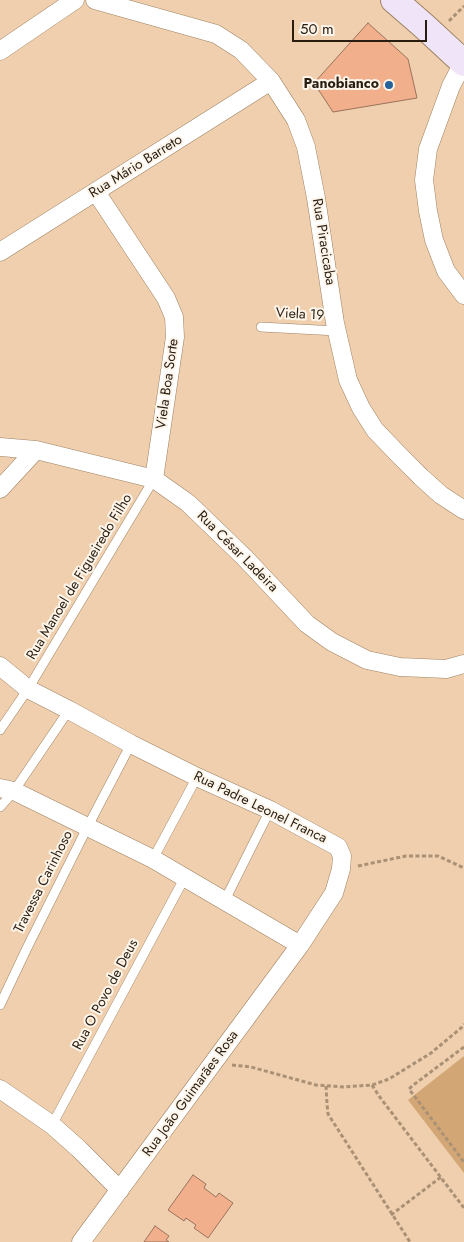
<!DOCTYPE html>
<meta charset="utf-8">
<style>
body{margin:0}
#map{position:relative;width:464px;height:1242px;overflow:hidden;background:#efcfad;font-family:Jost,sans-serif}
canvas{display:block}
.scale{position:absolute;left:292px;top:20px;width:135px;height:22px;box-sizing:border-box;border:2px solid #281d10;border-top:0;padding-left:6px;font-size:15px;line-height:18px;white-space:nowrap;color:#281d10;-webkit-text-stroke:4px #fef5ea;paint-order:stroke}
</style>
<div id="map">
<canvas width="464" height="1242"></canvas>
<div class="scale">50 m</div>
</div>
<script>
const c = document.querySelector('canvas').getContext('2d');
c.lineJoin = 'round';
function fill(path, color) { c.fillStyle = color; c.fill(path, 'evenodd'); }
const poly = rows => new Path2D(rows.map(r => 'M' + r).join(''));
function strokePath(path, color, width, dash) { c.strokeStyle = color; c.lineWidth = width; c.lineCap = dash ? 'butt' : 'round'; c.setLineDash(dash || []); c.stroke(path); }
function write(font, color, halo, rows, align = 'center') {
  c.font = font + ' Jost,sans-serif'; c.lineWidth = 4; c.setLineDash([]); c.textBaseline = 'middle'; c.strokeStyle = halo; c.fillStyle = color; for (const [text, x, y, turn = 0] of rows) {
    c.save(); c.translate(x, y); c.rotate((+turn || 0) * Math.PI / 180); c.textAlign = isNaN(turn) ? turn : align; if (halo) c.strokeText(text, 0, 0); c.fillText(text, 0, 0); c.restore();
  }
}
fill(poly([
 [464,1056,464,1173,408,1100]
]), '#d3a775');
const building = poly([
 [368,23,408,59,417,98,333,112,314,83,368,23],
 [193,1175,206,1184,204,1188,216,1197,219,1193,233,1203,208,1238,194,1228,196,1225,186,1218,184,1221,168,1210,193,1175],
 [155,1226,169,1236,166,1240,169,1242,144,1242,155,1226]
]);
fill(building, '#f2af8b');
strokePath(building, '#99725d', 1);
const lane = poly([
 [261,327,337,331],
 [0,730,28,689,154,479],
 [0,807,14,791,69,710],
 [153,859,197,777],
 [225,900,270,810],
 [0,1005,26,950,88,826,131,744],
 [52,1125,185,877]
]);
const street = poly([
 [95,0,216,34,241,50,271,81,296,120,306,147,316,198,335,323,348,380,361,408,375,430,399,455,421,477,441,495,464,510],
 [0,51,75,0],
 [463,63,451,86,428,149,424,180,428,211,434,240,446,271,464,295],
 [96,192,166,298,174,317,175,337,154,479],
 [0,252,271,81],
 [0,447,36,450,154,479,188,503,245,558,307,624,332,642,367,660,400,667,446,669,464,664],
 [0,489,36,450],
 [0,666,28,689,69,710,131,744,197,777,270,810,338,847,342,856,341,869,334,893,300,945,153,859,14,791,0,788],
 [0,1089,52,1125,79,1149,120,1190],
 [81,1242,300,945]
]);
const secondary = poly([
 [394,0,424,26,464,63]
]);
strokePath(lane, '#9f8262', 10);
strokePath(street, '#9f8262', 19);
strokePath(secondary, '#9f8262', 28);
strokePath(poly([
 [449,21,464,6],
 [358,866,406,856,438,856,464,868],
 [464,1047,412,1086,409,1089,464,1162],
 [232,1065,251,1067,316,1085,344,1087,372,1085,389,1079,431,1053,461,1028,464,1024],
 [372,1085,379,1096,464,1208],
 [326,1086,327,1104,328,1114,410,1242],
 [391,1215,441,1177]
]), '#aa9176', 3, [4, 2.5]);
strokePath(lane, '#fff', 9);
strokePath(street, '#fff', 18);
strokePath(secondary, '#f0e5f8', 26);
for (const [x, y, r, color] of [
 [389,85,5,"#27639a"]
]) { const dot = new Path2D(); dot.arc(x, y, r, 0, 2 * Math.PI); c.fillStyle = color; c.fill(dot); strokePath(dot, '#fef5ea', 2); }
write('bold 14px', '#281d10', '#fef5ea', [
 ["Panobianco",379,85]
], 'right');
write('14px', '#281d10', '#fef5ea', [
 ["Rua Mário Barreto",136,167,-32],
 ["Rua Piracicaba",323,242,81],
 ["Viela 19",300,315,3],
 ["Viela Boa Sorte",168,384,-82],
 ["Rua César Ladeira",237,552,45],
 ["Rua Manoel de Figueiredo Filho",80,577,-59],
 ["Rua Padre Leonel Franca",260,808,26],
 ["Travessa Carinhoso",44,882,-63],
 ["Rua O Povo de Deus",106,995,-62],
 ["Rua João Guimarães Rosa",191,1094,-54]
]);
</script>
